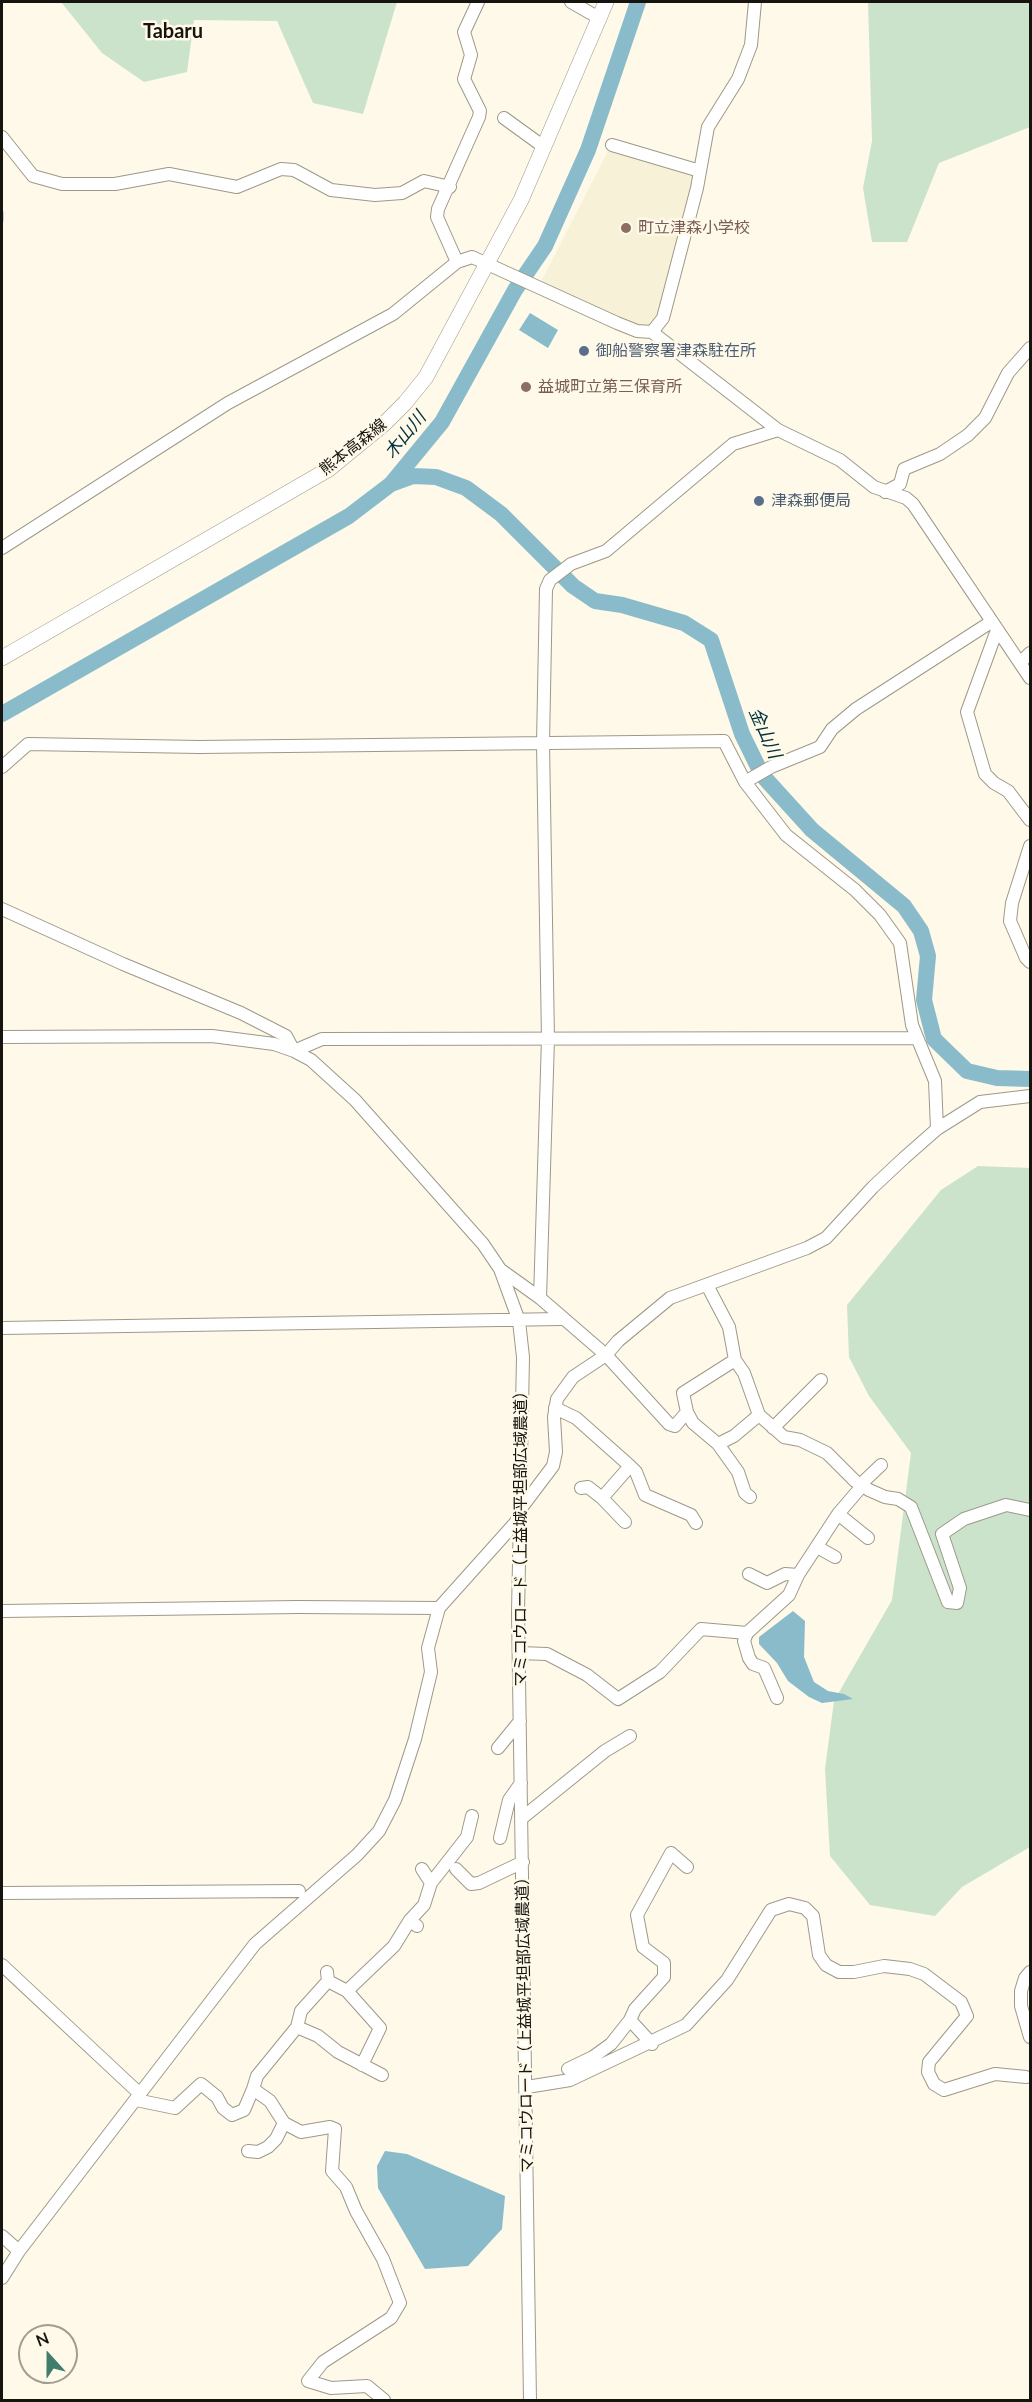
<!DOCTYPE html>
<meta charset="utf-8">
<style>
body{margin:0}
#map{position:relative;width:1032px;height:2402px;overflow:hidden;background:#fef9e8;font-family:Lato,sans-serif}
canvas{display:block}
.frame{position:absolute;inset:0;border:3px solid #15140e;pointer-events:none}
.north{position:absolute;left:18px;top:2324px;width:60px;height:60px;box-sizing:border-box;background:#fef9e8;border:2px solid #a19d91;border-radius:50%;rotate:339deg;font-size:16px;font-weight:700;line-height:24px;text-align:center;color:#15140e}
.north::after{content:'';display:block;margin:auto;width:21px;height:27px;background:#407e6b;clip-path:polygon(50% 0,100% 100%,50% 72%,0 100%)}
</style>
<div id="map">
<canvas width="1032" height="2402"></canvas>
<div class="frame"></div>
<div class="north">N</div>
</div>
<script>
const c = document.querySelector('canvas').getContext('2d');
c.lineJoin = 'round';
function fill(path, color) { c.fillStyle = color; c.fill(path, 'evenodd'); }
const poly = rows => new Path2D(rows.map(r => 'M' + r).join(''));
function strokePath(path, color, width, dash) { c.strokeStyle = color; c.lineWidth = width; c.lineCap = dash ? 'butt' : 'round'; c.setLineDash(dash || []); c.stroke(path); }
function write(font, color, halo, rows, align = 'center') {
  c.font = font + ' Lato,"Noto Sans JP",sans-serif'; c.lineWidth = 5; c.setLineDash([]); c.textBaseline = 'middle'; c.strokeStyle = halo; c.fillStyle = color; for (const [text, x, y, turn = 0] of rows) {
    c.save(); c.translate(x, y); c.rotate((+turn || 0) * Math.PI / 180); c.textAlign = isNaN(turn) ? turn : align; if (halo) c.strokeText(text, 0, 0); c.fillText(text, 0, 0); c.restore();
  }
}
fill(poly([
 [609,149,698,172,661,317,652,326,633,326,540,284]
]), '#f7f1d7');
fill(poly([
 [61,2,397,2,363,114,313,103,277,21,194,20,187,72,144,82,102,53],
 [868,2,1030,2,1030,127,939,163,907,242,872,242,863,188,872,141],
 [978,1166,1030,1168,1030,1847,962,1887,935,1916,870,1905,830,1856,825,1769,834,1701,892,1600,911,1453,869,1396,849,1357,847,1305,941,1190]
]), '#cce3cb');
fill(poly([
 [530,313,558,330,548,348,519,330],
 [793,1611,805,1621,804,1657,814,1682,828,1691,844,1694,853,1699,822,1703,809,1697,788,1681,777,1663,759,1644,759,1637],
 [385,2151,407,2154,505,2196,502,2229,468,2266,425,2269,378,2188,377,2166]
]), '#89bbca');
strokePath(poly([
 [2,212,2,221]
]), '#89bbca', 3);
strokePath(poly([
 [391,484,413,476,436,477,466,488,501,514,573,586,595,601,622,605,684,623,711,640,742,734,762,775,812,830,904,906,921,931,928,956,924,1000,934,1039,967,1071,997,1078,1030,1079],
 [2,714,349,516,391,484,442,422,515,290,545,246,588,150,638,2]
]), '#89bbca', 16);
const minor = poly([
 [571,2,599,18],
 [504,118,544,147],
 [2,137,33,176,62,184,115,184,169,174,237,187,281,169,294,170,331,190,375,195,402,193,424,181,450,187],
 [612,145,700,171],
 [457,262,437,217,438,209,479,117,480,111,464,79,471,55,464,32,478,2],
 [652,332,663,318,697,188,708,127,738,79,751,45,755,2],
 [885,492,900,484,904,469,940,454,968,435,985,418,1008,373,1030,348],
 [2,548,228,403,393,314,457,262,472,257,617,323,637,331,652,332,778,430,840,460,874,487,906,498,913,504,1030,678],
 [997,630,967,712,985,774,994,783,1008,791,1030,820],
 [1020,663,1030,653],
 [2,767,28,744,199,747,724,741,745,782,786,835,855,890,880,915,900,943,912,1025,935,1081,937,1129],
 [745,782,771,767,820,747,832,729,856,709,991,622],
 [1030,846,1012,903,1010,921,1026,958,1030,962],
 [2,909,123,964,241,1013,286,1036,294,1051,322,1039,916,1038],
 [2,1037,212,1036,274,1044,294,1051,311,1060,355,1100,483,1244,500,1269,519,1321,523,1357,518,1613,530,2400],
 [501,1270,540,1298,606,1355,618,1341,670,1298,807,1248,826,1238,873,1187,904,1158,937,1129,980,1102,1030,1096],
 [707,1285,729,1327,735,1360,744,1373,759,1415,784,1437,800,1440,827,1453,855,1481,869,1490,885,1497,898,1499,911,1507,948,1602,957,1603,960,1588,942,1534,964,1519,1006,1505,1030,1510],
 [540,1298,548,1039,543,743,546,589,550,580,571,564,606,551,733,444,778,430],
 [2,1328,561,1319],
 [555,1408,576,1418,630,1466,602,1498,625,1522],
 [773,1428,821,1380],
 [718,1444,693,1423,687,1412,683,1393,735,1360],
 [630,1466,636,1472,645,1495,691,1515,696,1523],
 [860,1485,881,1465],
 [862,1486,838,1514,868,1538],
 [581,1488,588,1487,602,1498],
 [750,1497,745,1493,738,1472,718,1444,734,1436,759,1415],
 [817,1547,835,1557],
 [749,1574,767,1583,785,1574,798,1575,838,1514],
 [2,1611,298,1607,439,1608],
 [519,1653,547,1654,587,1675,618,1699,660,1672,701,1629,747,1633],
 [777,1698,764,1668,753,1664,749,1658,744,1641,747,1633,789,1595,798,1575],
 [498,1748,520,1721],
 [522,1818,605,1751,630,1736],
 [500,1838,509,1800,521,1783],
 [422,1869,431,1883],
 [456,1869,471,1884,479,1883,523,1862],
 [2,1893,299,1891],
 [417,1926,410,1920,424,1905,431,1883,467,1837,472,1816],
 [2,1965,140,2094],
 [1030,1972,1025,1978,1021,1991,1021,2006,1030,2037],
 [328,1981,347,1991,380,2028,362,2065],
 [347,1991,394,1946,410,1920],
 [297,2027,318,2036,338,2052,382,2075],
 [652,2044,630,2020,635,2009,664,1977,664,1963,643,1947,637,1915,671,1853,687,1867],
 [568,2069,593,2057,611,2044,630,2020],
 [527,2087,570,2080,686,2025,727,1980,771,1910,789,1904,805,1908,813,1916,819,1955,826,1965,839,1972,854,1972,884,1966,910,1969,924,1974,961,2002,967,2016,929,2062,928,2072,934,2084,944,2090,995,2074,1026,2077],
 [253,2089,257,2076,297,2027,301,2011,328,1981,327,1972],
 [136,2100,175,2108,201,2084,217,2097,223,2108,232,2115,244,2110,253,2089,270,2101,284,2123,301,2132,330,2127,335,2129,332,2171,346,2187,356,2211,383,2259,400,2303,391,2318,323,2362,308,2381,331,2388,367,2386,384,2400],
 [248,2151,258,2152,268,2147,276,2139,284,2123],
 [2,2236,19,2251],
 [2,2278,19,2251,255,1944,357,1855,379,1831,395,1800,415,1739,431,1672,428,1648,439,1608,516,1522,522,1507,553,1466,556,1452,554,1417,557,1399,573,1377,606,1355,669,1424,675,1426,687,1412]
]);
const major = poly([
 [2,658,329,469,384,424,405,403,426,377,521,200,606,2]
]);
strokePath(minor, '#9d9989', 14);
strokePath(major, '#9d9989', 16);
strokePath(minor, '#fff', 12);
strokePath(major, '#fff', 15);
for (const [x, y, r, color] of [
 [626,228,6,"#8d6e63"],
 [584,351,6,"#5c6f8a"],
 [526,387,6,"#8d6e63"],
 [759,501,6,"#5c6f8a"]
]) { const dot = new Path2D(); dot.arc(x, y, r, 0, 2 * Math.PI); c.fillStyle = color; c.fill(dot); strokePath(dot, '#fef9e8', 2); }
write('16px', '#785e54', '#fef9e8', [
 ["町立津森小学校",638,228],
 ["益城町立第三保育所",538,387]
], 'left');
write('16px', '#4e5e75', '#fef9e8', [
 ["御船警察署津森駐在所",596,351],
 ["津森郵便局",771,501]
], 'left');
write('16px', '#15140e', '#fef9e8', [
 ["熊本高森線",353,447,-38],
 ["マミコウロード（上益城平坦部広域農道）",521,1535,-90],
 ["マミコウロード（上益城平坦部広域農道）",525,2021,-91]
]);
write('italic 18px', '#00313d', '#fef9e8', [
 ["木山川",405,435,-51],
 ["金山川",765,733,66]
]);
write('bold 20px', '#15140e', '#fef9e8', [
 ["Tabaru",173,32]
]);
</script>
